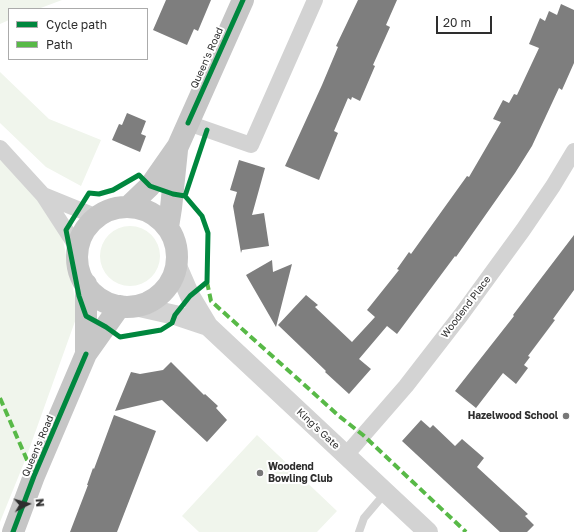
<!DOCTYPE html>
<style>
body{margin:0}
#map{position:relative;width:574px;height:532px;overflow:hidden;background:#fff;font-family:"Golos Text",sans-serif}
canvas{display:block}
.legend{position:absolute;left:8px;top:8px;width:140px;height:52px;box-sizing:border-box;background:#fff;border:1px solid #ababab;margin:0;padding:5px 7px;list-style:none;font-size:12px;color:#2e2e2e}
.legend li{display:flex;align-items:center;gap:8px;height:20px}
.legend b{width:20px;border:1px solid #ababab}
.north{position:absolute;left:8px;top:484px;width:40px;height:40px;-webkit-text-stroke:3px #fff;paint-order:stroke;rotate:84deg;font-size:11px;font-weight:700;line-height:16px;text-align:center;color:#2e2e2e}
.north::after{content:'';display:block;margin:auto;width:14px;height:18px;background:#2e2e2e;clip-path:polygon(50% 0,100% 100%,50% 72%,0 100%)}
.scale{position:absolute;left:436px;top:16px;width:56px;height:18px;box-sizing:border-box;border:2px solid #2e2e2e;border-top:0;padding-left:5px;font-size:12px;line-height:14px;white-space:nowrap;color:#2e2e2e;-webkit-text-stroke:3px #fff;paint-order:stroke}
</style>
<div id="map">
<canvas width="574" height="532"></canvas>
<ul class="legend">
<li><b style="height:5px;background:#00873e"></b>Cycle path</li>
<li><b style="height:5px;background:#58b947"></b>Path</li>
</ul>
<div class="north">N</div>
<div class="scale">20 m</div>
</div>
<script>
const c = document.querySelector('canvas').getContext('2d');
c.lineJoin = 'round';
function fill(path, color) { c.fillStyle = color; c.fill(path, 'evenodd'); }
const poly = rows => new Path2D(rows.map(r => 'M' + r).join(''));
function strokePath(path, color, width, dash) { c.strokeStyle = color; c.lineWidth = width; c.lineCap = dash ? 'butt' : 'round'; c.setLineDash(dash || []); c.stroke(path); }
function write(font, color, halo, rows, align = 'center') {
  c.font = font + ' "Golos Text",sans-serif'; c.lineWidth = 4; c.setLineDash([]); c.textBaseline = 'middle'; c.strokeStyle = halo; c.fillStyle = color; for (const [text, x, y, turn = 0] of rows) {
    c.save(); c.translate(x, y); c.rotate((+turn || 0) * Math.PI / 180); c.textAlign = isNaN(turn) ? turn : align; if (halo) c.strokeText(text, 0, 0); c.fillText(text, 0, 0); c.restore();
  }
}
fill(poly([
 [0,0,62,0,38,9,9,9,9,20,0,24],
 [0,72,49,119,101,140,81,186,46,167,0,123],
 [0,159,58,216,78,313,26,458,0,522],
 '100 256a30 30 0 1 1 60 0a30 30 0 1 1-60 0Z',
 [257,435,337,511,317,532,199,532,182,516]
]), '#f0f5ec');
fill(poly([
 [166,0,211,0,198,31,194,29,187,45,153,30],
 [358,0,397,0,386,25,390,27,373,65,375,66,360,101,352,97,351,100,348,98,334,131,338,133,319,180,285,166,322,85,338,47,336,46],
 [561,4,574,10,574,63,562,90,559,88,532,146,515,173,456,257,455,256,397,334,387,326,359,359,371,369,349,394,325,372,326,371,278,325,306,295,318,305,315,307,352,342,375,317,367,310,399,270,397,269,409,252,411,254,467,176,469,177,501,122,493,119,503,100,509,103,514,94,517,95,539,48,529,44,540,18,545,21,549,11,557,15],
 [127,113,146,121,141,134,146,136,140,152,112,140,119,124,122,125],
 [239,160,265,168,252,215,264,213,269,246,242,250,241,253,233,206,237,192,230,190],
 [574,235,574,290,553,319,555,320,528,356,530,357,524,365,528,368,516,384,503,373,476,408,455,391,514,316,513,315],
 [272,260,273,272,292,264,276,327,246,275],
 [171,362,204,395,205,394,218,406,216,408,227,420,207,442,162,400,115,411,131,372,140,374,163,370],
 [114,415,156,431,148,452,117,532,70,532,88,485,87,485,93,468,94,469],
 [421,420,430,428,433,425,455,446,462,439,484,458,477,467,528,514,525,516,534,525,527,532,500,532,402,441]
]), '#7e7e7e');
strokePath(poly([
 [359,532,364,518,386,492]
]), '#d3d3d3', 8);
strokePath(poly([
 [188,123,251,145,315,0],
 [0,148,43,195,78,249],
 [43,195,97,217],
 [346,455,406,386,461,315,523,230,553,186,574,151]
]), '#d3d3d3', 16);
strokePath(poly([
 [177,266,190,296,208,326,428,532],
 [135,306,175,315,208,326]
]), '#d3d3d3', 20);
strokePath(poly([
 [129,206,150,186,178,146,243,0],
 '77 257a50 50 0 1 1 100 0a50 50 0 1 1-100 0Z',
 [168,227,171,208,177,150],
 [86,354,86,284],
 [13,532,34,476,86,354,120,306]
]), '#c6c6c6', 22);
strokePath(poly([
 [207,282,211,301,339,416,363,435,466,532],
 [0,398,34,476]
]), '#58b947', 4, [8, 4]);
strokePath(poly([
 [188,123,243,0],
 [185,196,173,194,150,186,139,175,113,190,99,194,89,193,66,230,79,296,86,316,106,327,120,337,161,330,172,323,175,315,190,296,207,282,208,233,202,216,185,196,207,130],
 [13,532,34,476,86,354]
]), '#00873e', 5);
for (const [x, y, r, color] of [
 [566,416,4,"#777"],
 [260,473,4,"#777"]
]) { const dot = new Path2D(); dot.arc(x, y, r, 0, 2 * Math.PI); c.fillStyle = color; c.fill(dot); strokePath(dot, '#fff', 1.5); }
write('10px', '#2e2e2e', '#fff', [
 ["Queen's Road",207,58,-66],
 ["Woodend Place",466,307,-53],
 ["King's Gate",318,429,43],
 ["Queen's Road",38,446,-67]
]);
write('bold 10px', '#2e2e2e', '#fff', [
 ["Hazelwood School",558,416],
 ["Woodend",268,467,"left"],
 ["Bowling Club",268,479,"left"]
], 'right');
</script>
